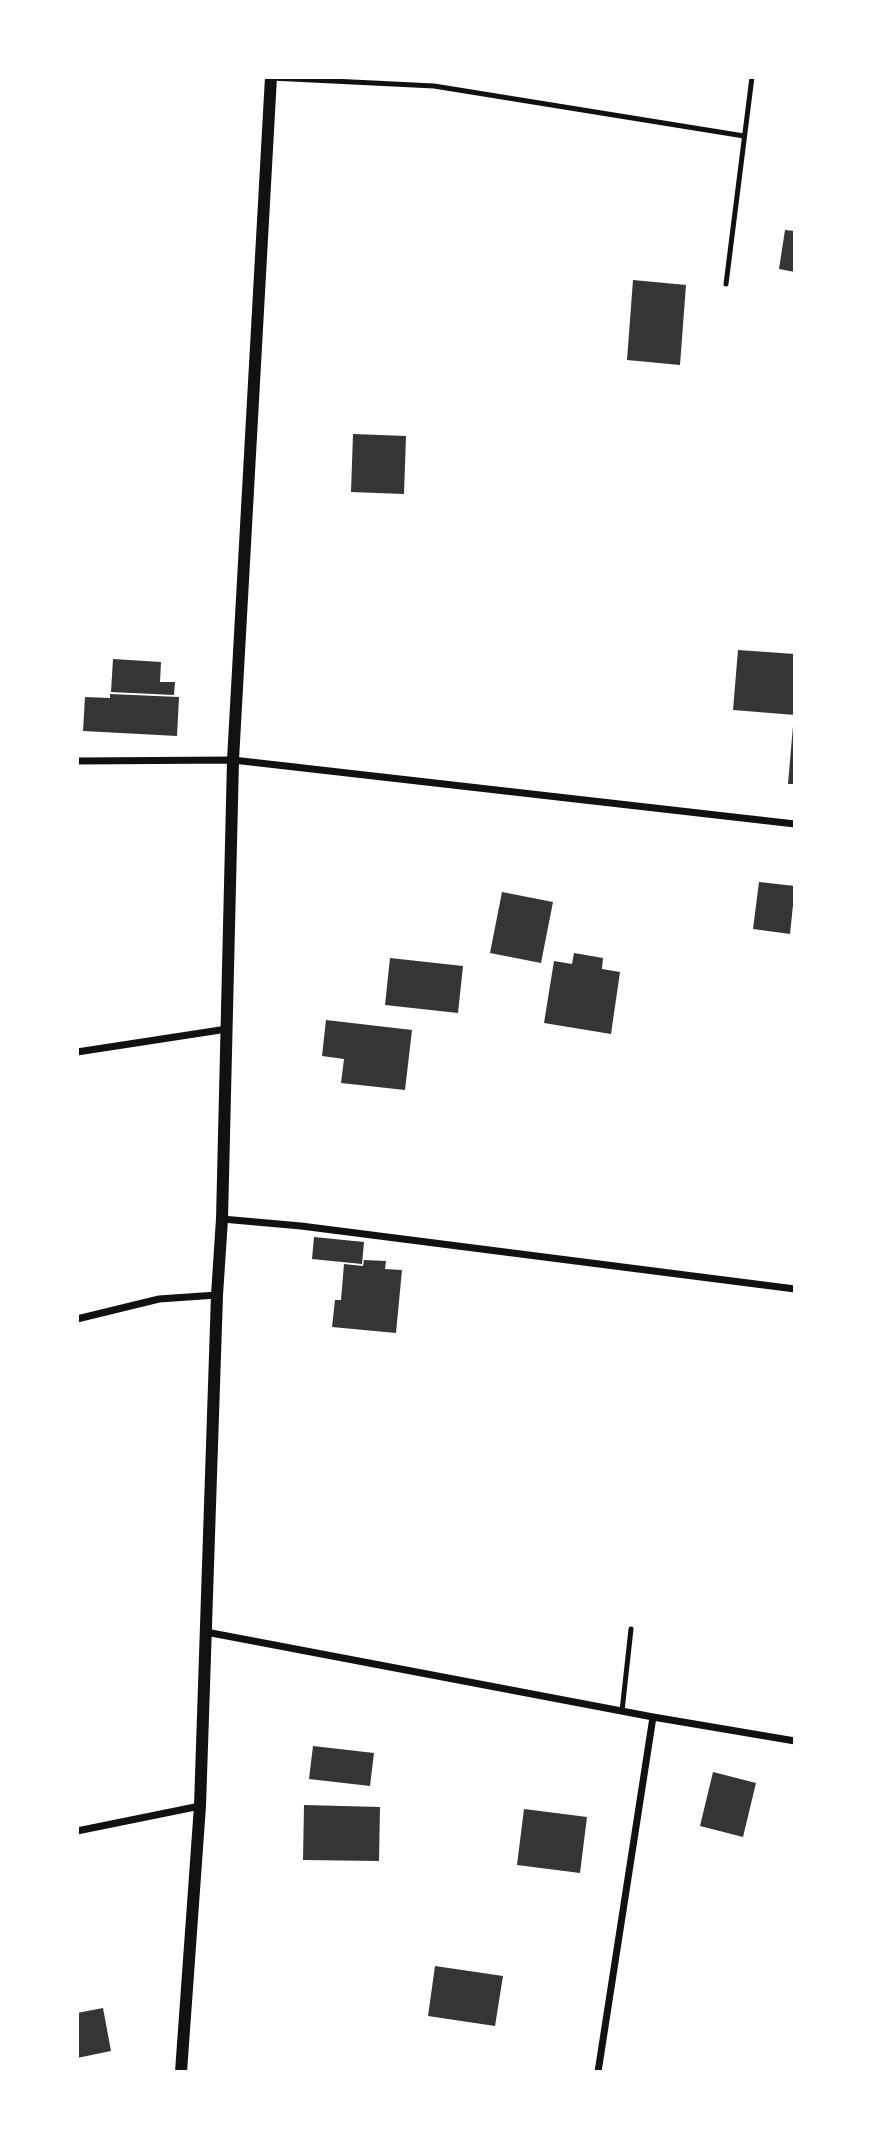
<!DOCTYPE html>
<style>
body{margin:0}
#map{position:relative;width:872px;height:2149px;overflow:hidden;background:#fff;font-family:"Golos Text",sans-serif}
canvas{display:block}
.frame{position:absolute;inset:0;border:79px solid #fff;pointer-events:none}
</style>
<div id="map">
<canvas width="872" height="2149"></canvas>
<div class="frame"></div>
</div>
<script>
const c = document.querySelector('canvas').getContext('2d');
c.lineJoin = 'round';
function fill(path, color) { c.fillStyle = color; c.fill(path, 'evenodd'); }
const poly = rows => new Path2D(rows.map(r => 'M' + r).join(''));
function strokePath(path, color, width, dash) { c.strokeStyle = color; c.lineWidth = width; c.lineCap = dash ? 'butt' : 'round'; c.setLineDash(dash || []); c.stroke(path); }
fill(poly([
 [785,230,795,231,795,272,779,269],
 [633,280,686,285,680,365,627,360],
 [353,434,406,436,404,494,351,492],
 [738,650,795,654,795,715,733,710],
 [113,659,161,662,160,682,175,682,174,695,111,692],
 [110,694,179,697,177,736,83,731,85,697,110,698],
 [793,726,795,727,795,784,788,784],
 [759,882,795,886,790,934,753,929],
 [502,892,553,902,541,963,490,953],
 [574,953,603,958,602,969,620,972,611,1034,544,1023,554,961,572,964],
 [390,958,463,966,458,1013,385,1005],
 [326,1020,412,1030,405,1090,341,1083,344,1059,322,1056],
 [314,1237,364,1242,362,1264,312,1259],
 [364,1260,386,1261,385,1269,402,1270,396,1333,332,1327,335,1300,341,1300,344,1264,363,1266],
 [313,1746,374,1753,370,1786,309,1779],
 [713,1772,756,1783,743,1837,700,1826],
 [304,1805,380,1807,379,1861,303,1860],
 [524,1809,587,1817,580,1873,517,1865],
 [435,1966,503,1976,495,2026,428,2016],
 [103,2008,111,2051,77,2058,77,2013]
]), '#353535');
strokePath(poly([
 [271,78,434,86,744,136],
 [726,284,752,77],
 [622,1711,631,1629]
]), '#111', 5);
strokePath(poly([
 [77,761,233,760,795,824],
 [77,1052,227,1029],
 [222,1219,301,1226,795,1289],
 [77,1319,159,1299,217,1295],
 [206,1632,653,1717,795,1741],
 [77,1831,200,1806],
 [598,2072,653,1717]
]), '#111', 7);
strokePath(poly([
 [181,2072,200,1806,217,1295,222,1219,233,760,271,77]
]), '#111', 12);
</script>
